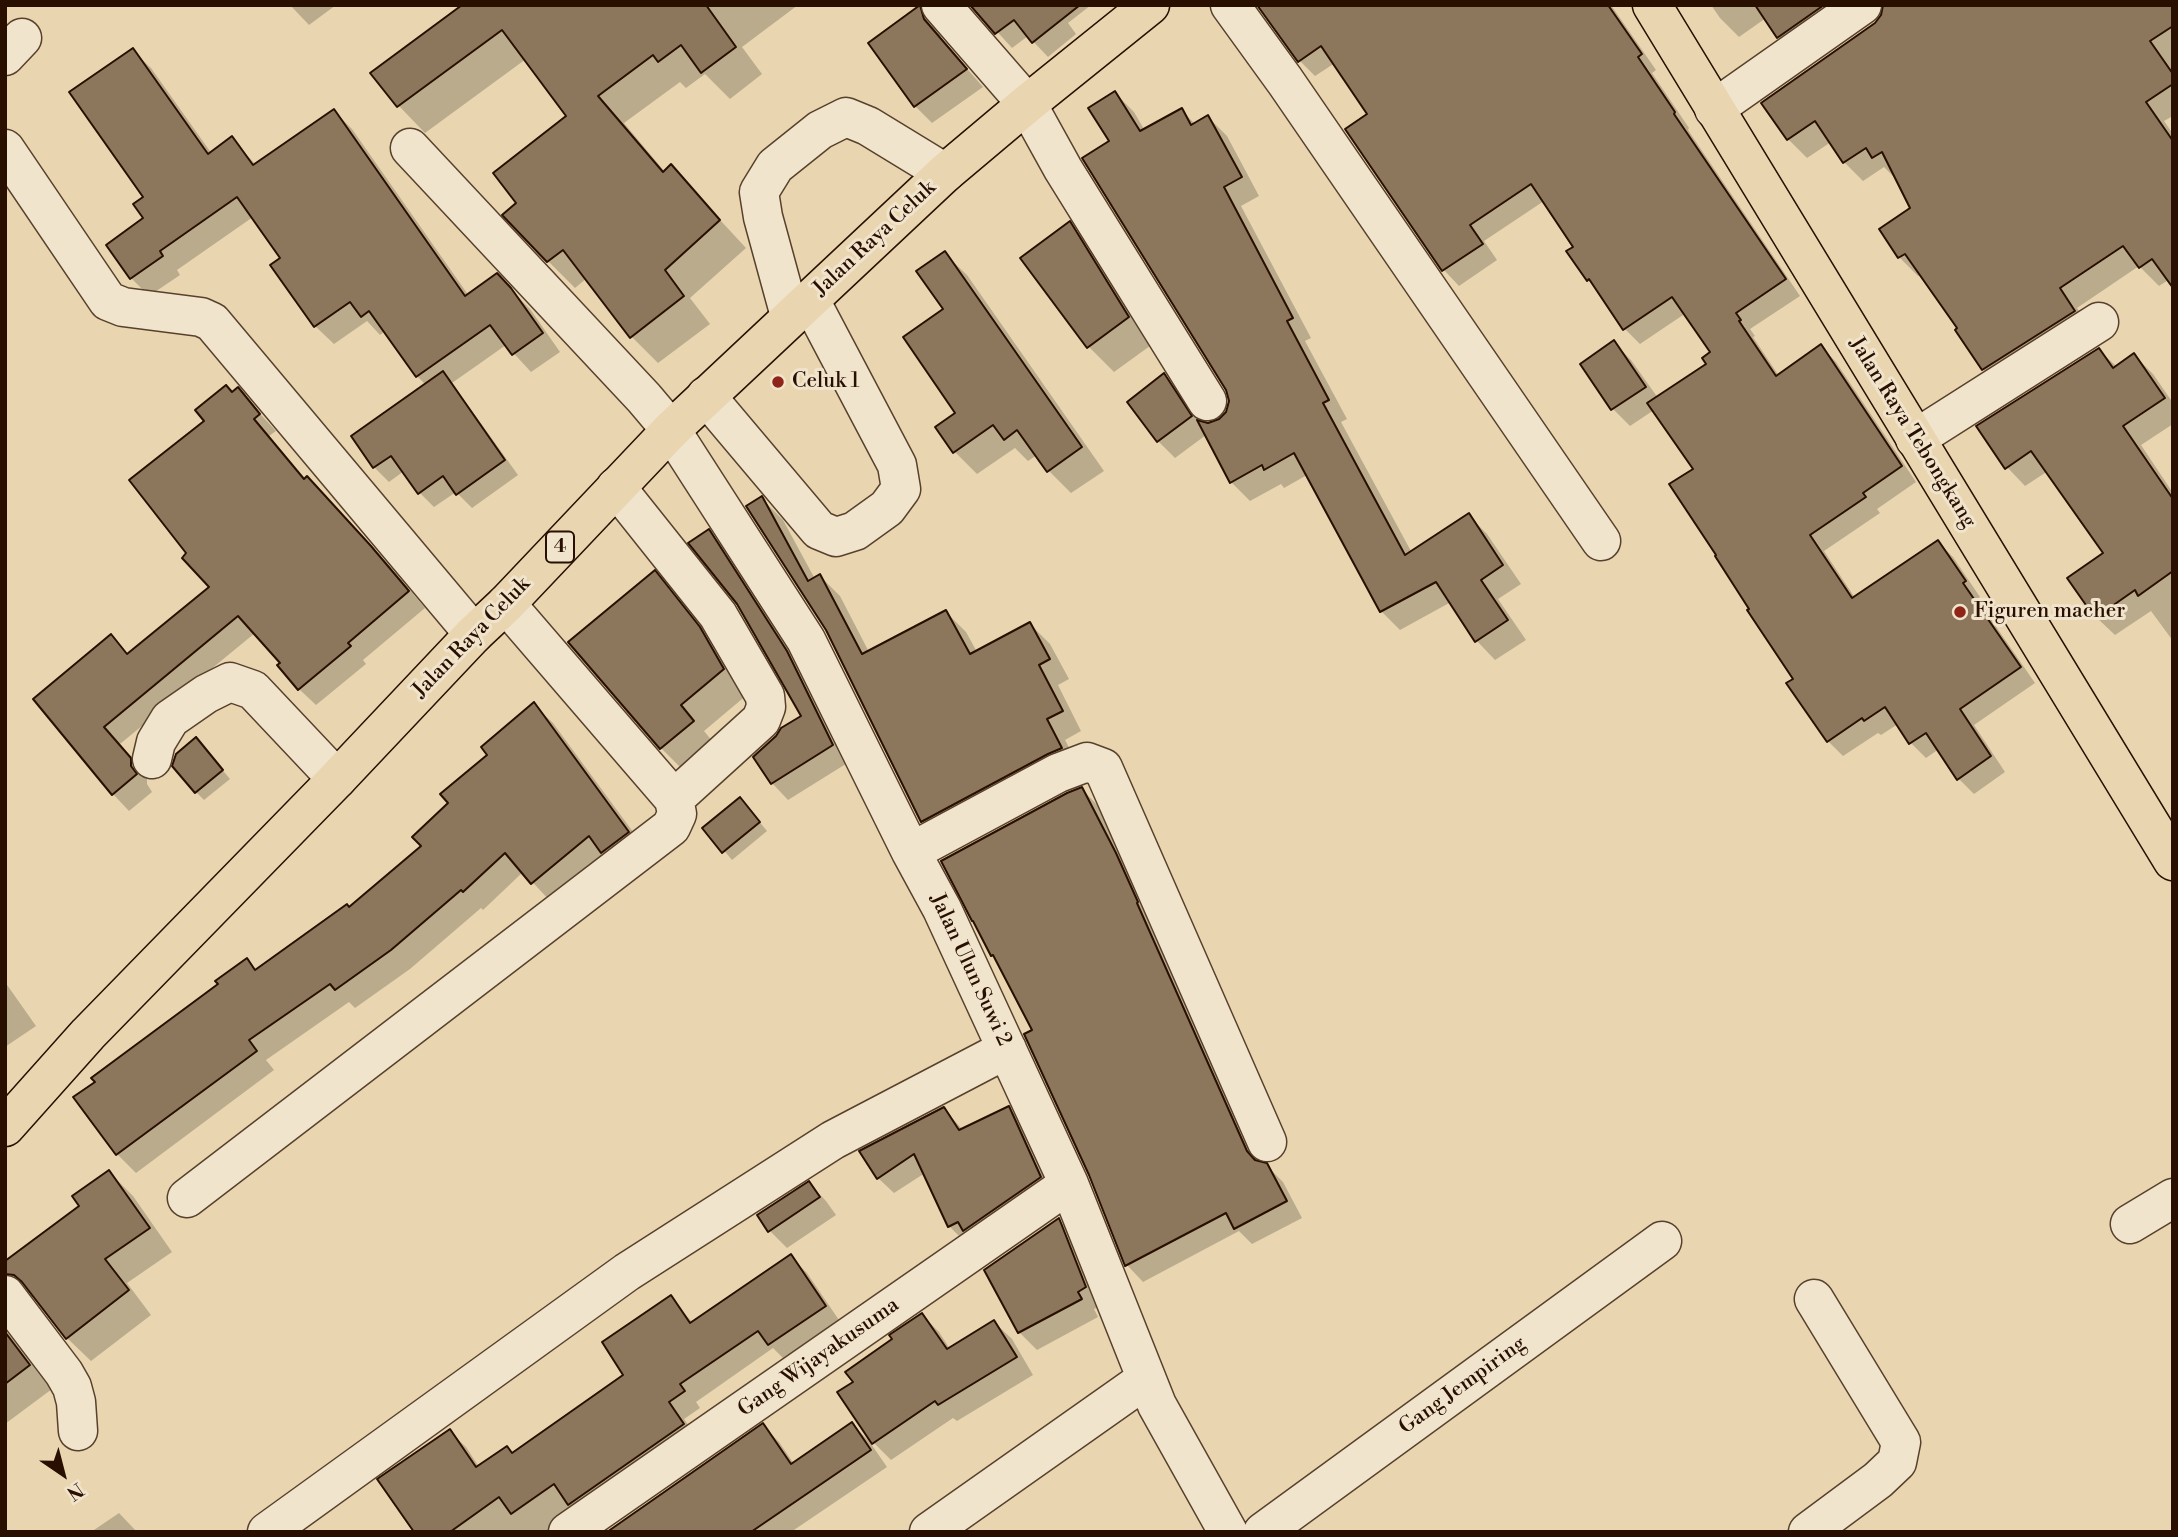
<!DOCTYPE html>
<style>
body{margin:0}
#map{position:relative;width:2178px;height:1537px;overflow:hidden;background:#e9d6b0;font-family:"Libre Bodoni",serif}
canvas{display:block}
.frame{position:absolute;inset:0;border:7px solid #280f00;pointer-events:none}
.north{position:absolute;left:28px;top:1439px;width:70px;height:70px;-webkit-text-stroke:5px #f1e4cc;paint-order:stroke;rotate:145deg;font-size:19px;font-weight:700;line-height:28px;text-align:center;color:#280f00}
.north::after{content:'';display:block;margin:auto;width:24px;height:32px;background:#280f00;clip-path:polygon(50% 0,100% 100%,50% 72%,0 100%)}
</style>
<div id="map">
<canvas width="2178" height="1537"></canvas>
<div class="frame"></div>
<div class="north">N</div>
</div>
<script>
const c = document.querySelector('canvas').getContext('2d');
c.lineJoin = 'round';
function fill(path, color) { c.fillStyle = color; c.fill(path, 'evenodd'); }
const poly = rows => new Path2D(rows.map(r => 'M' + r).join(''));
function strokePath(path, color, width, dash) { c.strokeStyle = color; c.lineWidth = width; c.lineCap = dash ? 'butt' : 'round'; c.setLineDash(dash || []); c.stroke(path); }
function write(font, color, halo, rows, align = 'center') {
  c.font = font + ' "Libre Bodoni",serif'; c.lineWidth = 6; c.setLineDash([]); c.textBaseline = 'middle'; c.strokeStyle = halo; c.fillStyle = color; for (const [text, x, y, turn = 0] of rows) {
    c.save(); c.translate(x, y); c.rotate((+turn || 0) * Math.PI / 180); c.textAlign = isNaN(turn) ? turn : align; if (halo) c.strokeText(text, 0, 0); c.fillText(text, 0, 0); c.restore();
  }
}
fill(poly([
 [290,5,336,5,309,25],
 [471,5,798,5,742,47,762,74,730,99,705,74,686,88,680,82,624,123,665,172,671,167,746,248,690,298,710,324,658,363,631,336,587,278,575,288,548,261,519,204,568,117,526,59,425,133,399,106,372,73],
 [973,5,1091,5,1068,23,1076,34,1048,57,1028,36,1012,48],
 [1259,5,1611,5,1656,70,1652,73,1689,128,1688,130,1800,296,1750,329,1755,336,1753,337,1779,376,1821,346,1836,362,1916,482,1877,509,1880,513,1824,551,1855,598,1938,542,1953,557,1980,597,1977,599,2035,683,1974,725,2005,772,1974,794,1959,779,1939,749,1926,758,1911,743,1898,724,1881,735,1878,733,1843,756,1828,741,1796,679,1751,609,1696,469,1654,410,1630,426,1613,409,1614,343,1631,360,1658,398,1708,364,1713,353,1686,313,1640,344,1625,329,1599,291,1588,280,1569,252,1575,247,1544,201,1484,241,1497,260,1459,286,1444,270,1347,129,1369,114,1335,63,1315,76,1300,61],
 [1711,5,1869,5,1798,55,1779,37,1766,18,1739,37,1720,18],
 [2173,5,2173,116,2164,121,2173,134,2173,282,2170,279,2159,286,2139,266,2077,308,2093,331,2002,388,1983,369,1957,330,1960,328,1922,274,1918,276,1899,257,1881,230,1912,209,1895,174,1893,176,1884,167,1863,181,1844,162,1831,142,1807,158,1788,139,1883,16],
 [920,8,937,25,941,39,983,87,932,123,915,106],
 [132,50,151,68,212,154,232,139,256,165,334,111,352,129,469,296,497,276,530,309,560,352,531,372,506,345,452,383,518,475,472,508,456,492,434,507,419,492,404,471,389,482,374,467,426,385,417,376,385,331,380,335,367,321,334,344,315,326,282,258,253,217,177,270,180,275,149,296,131,278,145,218],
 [1115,93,1134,112,1145,131,1182,111,1195,124,1208,117,1227,136,1259,196,1241,206,1311,338,1305,341,1347,419,1341,422,1412,553,1468,515,1487,534,1521,584,1498,599,1526,640,1495,660,1477,641,1451,602,1400,630,1381,611,1307,475,1284,488,1281,484,1250,501,1231,482,1206,435,1175,458,1158,441,1164,376,1181,393,1201,423,1208,425,1220,421,1227,413,1231,401,1228,389,1111,142],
 [1069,224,1095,249,1154,343,1114,372,1088,346],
 [944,253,967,275,1104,471,1071,493,1049,471,1037,455,1028,461,1015,448,977,474,955,452,958,413,945,310],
 [2099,350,2117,367,2134,355,2153,374,2173,403,2173,424,2141,445,2173,493,2173,641,2151,611,2115,635,2096,617,2105,554,2048,471,2025,486,2007,467],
 [238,390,276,431,269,436,305,480,323,495,388,564,425,608,363,660,366,664,316,705,299,689,283,663,255,633,120,744,147,777,147,784,152,792,129,811,113,794,35,699,111,636,129,655,212,587,189,554,207,422],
 [761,498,783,520,815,579,820,576,840,596,869,652,946,612,966,632,977,652,1030,624,1050,644,1069,679,1058,685,1081,731,1065,740,1080,768,942,841,922,821],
 [709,532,725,548,803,669,849,762,788,800,772,783,777,737,803,717],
 [654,573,679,598,724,654,748,694,704,731,717,747,686,773,661,748,570,643],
 [534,705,553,723,647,851,551,902,523,872,483,910,481,908,410,969,355,1008,349,1002,266,1060,274,1070,136,1173,117,1154,220,985,246,961,257,971,349,909,423,846,450,803],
 [204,748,230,779,204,800,196,792],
 [1082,789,1098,806,1132,871,1152,919,1260,1163,1266,1165,1283,1182,1302,1218,1252,1244,1239,1231,1143,1282,1127,1265,1034,1031],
 [748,808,767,831,732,860,705,828],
 [5,982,36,1026,5,1047],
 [1009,1108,1024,1124,1056,1193,965,1242,949,1226,925,1173,894,1193,878,1178,944,1109,963,1130],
 [109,1172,133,1196,172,1252,127,1283,151,1315,91,1361,67,1338,37,1298,26,1297,5,1277,5,1263,81,1206],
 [809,1183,826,1201,836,1215,787,1248,770,1231,759,1215],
 [1059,1220,1076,1237,1103,1305,1094,1309,1098,1317,1037,1350,1019,1332],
 [790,1256,807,1273,841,1323,786,1361,773,1348,696,1402,700,1408,684,1419,700,1442,571,1532,416,1532,449,1431,466,1447,479,1467,507,1448,513,1454,626,1375,671,1298,693,1323],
 [922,1315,939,1332,950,1349,994,1322,1012,1339,1033,1375,957,1421,953,1418,891,1460,873,1442,855,1382,894,1340],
 [5,1329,52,1389,5,1424],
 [852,1424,869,1441,887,1467,791,1532,610,1532,763,1426,779,1442,794,1464],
 [119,1513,137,1532,91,1532]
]), '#0003');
const building = poly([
 [462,5,706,5,736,47,701,73,681,45,658,62,653,55,598,96,663,172,671,164,720,220,665,270,684,296,630,338,563,250,547,262,502,215,516,203,493,173,566,116,502,30,397,107,370,73,462,5],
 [920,5,924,19,967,69,914,107,868,43,920,5],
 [970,5,1080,5,1032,43,1014,20,995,34,970,5],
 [1257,5,1608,5,1642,54,1638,57,1675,112,1674,114,1786,279,1736,313,1741,320,1739,321,1776,376,1821,344,1902,466,1863,493,1866,497,1810,535,1852,598,1938,540,1966,581,1963,583,2021,667,1960,709,1991,756,1957,780,1926,733,1909,744,1885,707,1864,721,1862,718,1827,742,1786,683,1793,679,1747,610,1749,609,1715,556,1716,555,1669,484,1693,469,1647,403,1706,364,1702,358,1710,352,1672,297,1623,330,1589,279,1587,281,1566,251,1573,247,1531,184,1470,225,1483,244,1442,271,1345,129,1367,114,1321,46,1298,62,1257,5],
 [1755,5,1824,5,1777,38,1755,5],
 [1883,5,2173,5,2173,26,2150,41,2173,74,2173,84,2146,102,2173,141,2173,288,2152,259,2139,268,2123,246,2060,288,2075,311,1982,370,1955,330,1957,328,1905,254,1898,258,1879,229,1910,208,1882,152,1872,158,1866,148,1843,163,1815,121,1787,140,1761,103,1875,23,1881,15,1883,5],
 [133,48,208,154,232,136,253,165,334,109,465,296,497,273,511,288,543,333,512,355,490,325,416,377,369,311,361,317,350,302,314,327,270,265,280,258,237,197,160,251,163,256,130,279,106,245,143,218,133,204,143,197,69,92,133,48],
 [1115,91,1140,131,1182,108,1191,125,1208,115,1242,177,1224,187,1293,318,1287,321,1329,400,1323,403,1405,555,1469,513,1503,565,1481,580,1508,620,1475,642,1436,582,1380,612,1294,453,1264,470,1262,465,1230,483,1197,420,1208,423,1219,419,1226,412,1229,401,1226,390,1082,158,1109,141,1088,108,1115,91],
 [1070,221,1129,317,1087,348,1020,258,1070,221],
 [945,251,1082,447,1047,472,1017,430,1004,440,993,425,953,453,935,427,955,413,903,337,943,309,916,271,945,251],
 [1614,340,1646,387,1611,410,1580,364,1614,340],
 [2099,348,2113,368,2134,353,2165,398,2123,426,2173,499,2173,571,2138,596,2135,590,2095,618,2067,578,2103,553,2031,451,2005,469,1976,426,2099,348],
 [443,371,505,460,456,495,443,476,418,494,391,456,373,468,351,436,443,371],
 [1164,373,1192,416,1157,442,1127,402,1164,373],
 [226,385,232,392,238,387,260,414,254,419,304,479,307,476,371,546,409,591,348,643,351,646,298,690,277,665,280,663,238,616,104,727,131,758,131,766,137,774,112,795,33,699,111,634,127,654,209,587,182,558,186,553,129,480,204,421,195,410,226,385],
 [762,496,808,581,820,574,862,654,946,610,970,654,1030,622,1050,659,1039,665,1063,711,1047,719,1062,748,1048,754,921,822,826,630,746,506,762,496],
 [709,529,787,651,833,745,771,784,753,757,776,736,781,728,801,716,737,604,688,543,709,529],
 [655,570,700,627,724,669,681,705,694,721,660,749,568,642,655,570],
 [534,702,629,832,601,853,589,836,531,884,505,853,463,892,461,890,391,950,335,990,330,984,249,1040,257,1051,116,1155,73,1097,95,1082,91,1078,218,984,215,981,247,958,255,970,347,904,349,907,421,846,412,837,448,803,440,794,487,755,481,747,534,702],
 [196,737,223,770,195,793,172,766,176,754,196,737],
 [1082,787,1116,853,1138,902,1137,903,1247,1151,1255,1160,1267,1163,1287,1201,1234,1229,1226,1213,1125,1266,1089,1175,1024,1034,1032,1030,993,955,991,956,973,921,972,921,941,861,1067,793,1082,787],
 [740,797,760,822,722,853,702,828,740,797],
 [1009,1106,1041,1177,963,1231,958,1222,948,1227,914,1154,877,1179,859,1151,944,1107,959,1130,1009,1106],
 [109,1170,150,1228,105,1259,129,1290,66,1339,22,1282,14,1275,5,1274,5,1261,79,1206,72,1196,109,1170],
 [809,1181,820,1197,768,1232,757,1215,809,1181],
 [1059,1218,1086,1287,1078,1292,1082,1299,1018,1333,984,1270,1059,1218],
 [791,1254,826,1306,768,1345,758,1331,680,1384,685,1391,669,1402,684,1424,568,1505,554,1484,511,1514,499,1497,450,1532,414,1532,377,1479,450,1429,476,1467,507,1446,512,1453,623,1375,602,1342,671,1295,690,1323,791,1254],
 [922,1313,947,1349,994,1320,1017,1357,938,1405,935,1401,872,1444,837,1392,853,1382,845,1372,892,1339,889,1335,922,1313],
 [5,1332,30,1365,5,1384,5,1332],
 [852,1422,871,1450,751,1532,607,1532,763,1423,791,1464,852,1422]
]);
fill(building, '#8c765c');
strokePath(building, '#280f00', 2);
const minor = poly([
 [941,5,1027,104,1063,169,1207,401],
 [1230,5,1285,81,1601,541],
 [5,56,22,38],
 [1714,109,1862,5],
 [410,148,644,398,671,430,806,640,911,852,942,909,1069,1184,1157,1405,1228,1532],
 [5,149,108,301,123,307,201,317,212,322,474,634],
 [790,316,763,217,759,192,775,166,820,130,846,117,868,126,945,173],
 [706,396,819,530,836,537,855,531,887,508,901,489,897,465,810,300],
 [1915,439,2099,322],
 [616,487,718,615,765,696,766,707,761,720,674,799],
 [152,759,156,742,170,719,206,694,230,682,253,690,337,779],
 [911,852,1058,773,1087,762,1103,768,1267,1142],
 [187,1198,671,827,677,814,674,799,506,604],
 [2130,1224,2173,1198],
 [5,1295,64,1373,72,1387,76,1402,78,1431],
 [267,1532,627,1272,833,1140,1007,1049],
 [568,1532,1069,1184],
 [929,1532,1146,1379],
 [1263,1532,1662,1241],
 [1808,1532,1878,1480,1897,1462,1901,1442,1814,1299]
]);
const major = poly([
 [1652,5,2173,861]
]);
const highway = poly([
 [5,1127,88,1034,337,779,474,634,506,604,671,430,945,173,1027,104,1150,5]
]);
strokePath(minor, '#58412c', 41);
strokePath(major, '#280f00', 41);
strokePath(highway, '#280f00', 41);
strokePath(minor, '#f1e4cc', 38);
strokePath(major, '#e9d6b0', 38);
strokePath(highway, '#e9d6b0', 38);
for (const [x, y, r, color] of [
 [778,382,7,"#8f2418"],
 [1960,612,7,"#8f2418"]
]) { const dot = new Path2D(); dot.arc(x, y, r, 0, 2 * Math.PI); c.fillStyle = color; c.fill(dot); strokePath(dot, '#f1e4cc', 2.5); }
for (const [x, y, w] of [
 [560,547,28]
]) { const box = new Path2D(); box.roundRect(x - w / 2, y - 15.5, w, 31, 5); c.fillStyle = '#f1e4cc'; c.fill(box); strokePath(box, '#280f00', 2); }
write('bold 19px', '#280f00', null, [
 ["4",560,547]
]);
write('21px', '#280f00', '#f1e4cc', [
 ["Jalan Raya Celuk",875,239,-43],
 ["Jalan Raya Tebongkang",1912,433,58],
 ["Jalan Raya Celuk",472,638,-46],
 ["Jalan Ulun Suwi 2",970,970,65],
 ["Gang Wijayakusuma",819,1358,-35],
 ["Gang Jempiring",1463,1386,-36]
]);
write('21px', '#280f00', '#f1e4cc', [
 ["Celuk 1",792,382],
 ["Figuren macher",1974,612]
], 'left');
</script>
